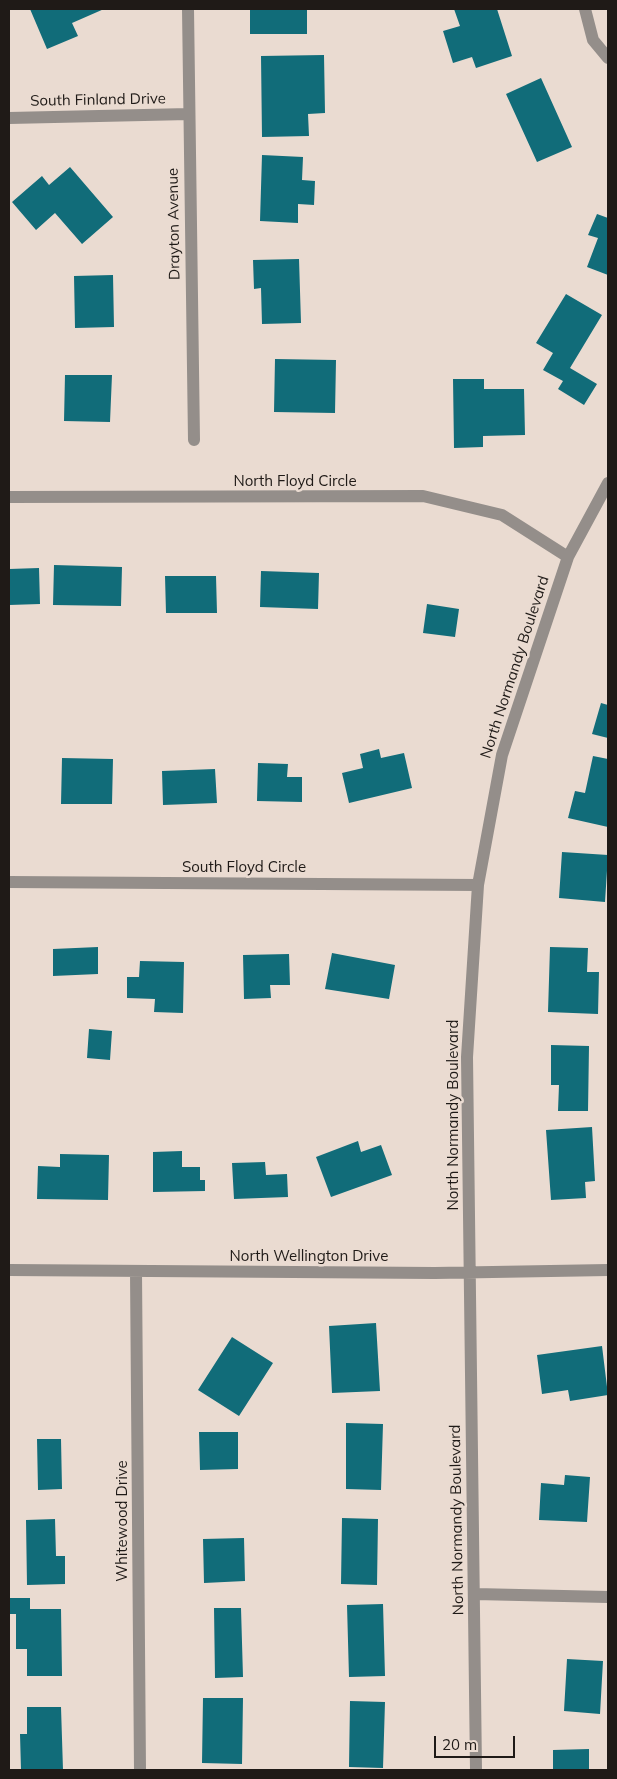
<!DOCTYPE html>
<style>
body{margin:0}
#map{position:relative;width:617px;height:1779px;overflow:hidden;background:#eadbd1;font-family:Mulish,sans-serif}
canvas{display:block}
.frame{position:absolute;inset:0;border:10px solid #1f1a17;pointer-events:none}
.scale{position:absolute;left:434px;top:1736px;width:81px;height:22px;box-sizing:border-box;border:2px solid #1f1a17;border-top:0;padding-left:6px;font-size:15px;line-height:18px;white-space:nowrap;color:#1f1a17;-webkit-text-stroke:4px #eadbd1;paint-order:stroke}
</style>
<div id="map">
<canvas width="617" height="1779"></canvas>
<div class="frame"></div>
<div class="scale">20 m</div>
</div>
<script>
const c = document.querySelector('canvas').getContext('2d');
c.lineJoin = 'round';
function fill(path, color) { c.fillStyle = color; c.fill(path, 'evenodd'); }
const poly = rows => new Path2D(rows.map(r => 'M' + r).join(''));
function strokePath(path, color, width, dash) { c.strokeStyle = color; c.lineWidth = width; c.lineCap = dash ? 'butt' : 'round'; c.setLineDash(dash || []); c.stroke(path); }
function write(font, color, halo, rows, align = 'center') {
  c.font = font + ' Mulish,sans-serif'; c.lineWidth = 5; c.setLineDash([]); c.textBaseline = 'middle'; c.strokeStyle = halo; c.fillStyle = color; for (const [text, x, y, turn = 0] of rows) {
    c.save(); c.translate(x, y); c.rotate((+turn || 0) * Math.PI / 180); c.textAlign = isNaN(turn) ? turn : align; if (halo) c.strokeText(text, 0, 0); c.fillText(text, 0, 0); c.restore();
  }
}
fill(poly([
 [30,9,104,9,72,23,78,36,47,49],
 [250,9,307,9,307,34,250,34],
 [454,9,497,9,512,56,476,68,472,57,453,63,443,31,460,26],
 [324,55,325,113,308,114,309,136,262,137,261,56],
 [541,78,572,147,537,162,506,94],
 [262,155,303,157,302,180,315,181,314,205,298,204,298,223,260,221],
 [70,167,113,217,82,244,55,213,36,230,12,202,42,176,49,185],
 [597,214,608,218,608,275,587,267,598,238,588,235],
 [299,259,301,323,262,324,261,288,254,289,253,260],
 [113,275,114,327,75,328,74,276],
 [566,294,602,315,570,368,597,384,584,405,558,389,563,381,543,370,553,353,536,343],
 [275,359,336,360,335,413,274,412],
 [65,375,112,375,110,422,64,421],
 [453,379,484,379,484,389,524,389,525,435,483,436,483,447,454,448],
 [54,565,122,567,121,606,53,605],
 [39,568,40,604,9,605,9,569],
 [261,571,319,573,318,609,260,607],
 [165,576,216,576,217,613,166,613],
 [427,604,459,609,455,637,423,633],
 [601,703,608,705,608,738,592,734],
 [379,749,381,758,404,753,412,788,349,803,342,773,363,768,360,754],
 [593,756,608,759,608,827,568,818,575,791,585,793],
 [62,758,113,759,112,804,61,804],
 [258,763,288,764,287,777,302,777,302,802,257,801],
 [215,769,217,803,163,805,162,771],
 [562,852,608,855,605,902,559,898],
 [98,947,98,974,53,976,53,949],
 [550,947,588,948,587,972,599,972,598,1014,548,1012],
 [332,953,395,965,389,999,325,989],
 [289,954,290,985,270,985,271,998,244,999,243,955],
 [140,961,184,962,183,1013,154,1012,155,999,127,998,127,977,139,977],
 [89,1029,112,1031,110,1060,87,1058],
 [551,1045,589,1046,588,1111,558,1111,559,1085,551,1085],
 [592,1127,595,1181,585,1182,586,1198,551,1200,546,1130],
 [358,1141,361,1152,381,1145,392,1175,331,1197,316,1157],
 [182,1151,182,1167,200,1167,200,1180,205,1180,205,1191,153,1192,153,1152],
 [60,1154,109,1155,108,1200,37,1199,38,1166,60,1167],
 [265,1162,266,1175,287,1174,288,1197,234,1199,232,1163],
 [376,1323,380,1391,332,1393,329,1326],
 [232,1337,273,1363,239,1416,198,1390],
 [602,1346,608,1395,570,1401,568,1390,542,1394,537,1355],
 [346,1423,383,1424,381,1490,346,1489],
 [199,1432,238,1432,238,1469,200,1470],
 [37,1439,61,1439,62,1489,38,1490],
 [565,1475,590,1477,587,1522,539,1520,541,1483,564,1485],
 [342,1518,378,1519,377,1585,341,1584],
 [55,1519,56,1556,65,1556,65,1584,27,1585,26,1520],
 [244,1538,245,1581,204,1583,203,1539],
 [9,1598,30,1598,30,1609,61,1609,62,1676,27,1676,27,1649,16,1649,16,1614,9,1614],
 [383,1604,385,1676,349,1677,347,1605],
 [214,1608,241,1608,243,1677,215,1678],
 [567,1659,603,1661,600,1714,564,1711],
 [203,1698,243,1698,242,1764,202,1763],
 [350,1701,385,1702,383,1768,349,1767],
 [27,1707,61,1707,63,1770,21,1770,20,1734,27,1734],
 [589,1749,589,1770,553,1770,553,1750]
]), '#116c79');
strokePath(poly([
 [188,9,194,440],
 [585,9,593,40,608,58],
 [9,118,189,114],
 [9,497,423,496,502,515,568,557],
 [9,882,478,885],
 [9,1270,435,1273,608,1270],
 [136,1272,140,1770],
 [475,1594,608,1597],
 [476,1770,467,1057,478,885,502,755,568,557,608,483]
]), '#948e8a', 12);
write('15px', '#1f1a17', '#eadbd1', [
 ["South Finland Drive",98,100,-1],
 ["Drayton Avenue",174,224,-91],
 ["North Floyd Circle",295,481],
 ["North Normandy Boulevard",515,667,-72],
 ["South Floyd Circle",244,867],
 ["North Normandy Boulevard",453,1115,-90],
 ["North Wellington Drive",309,1256],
 ["North Normandy Boulevard",457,1520,-91],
 ["Whitewood Drive",122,1521,-90]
]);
</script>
